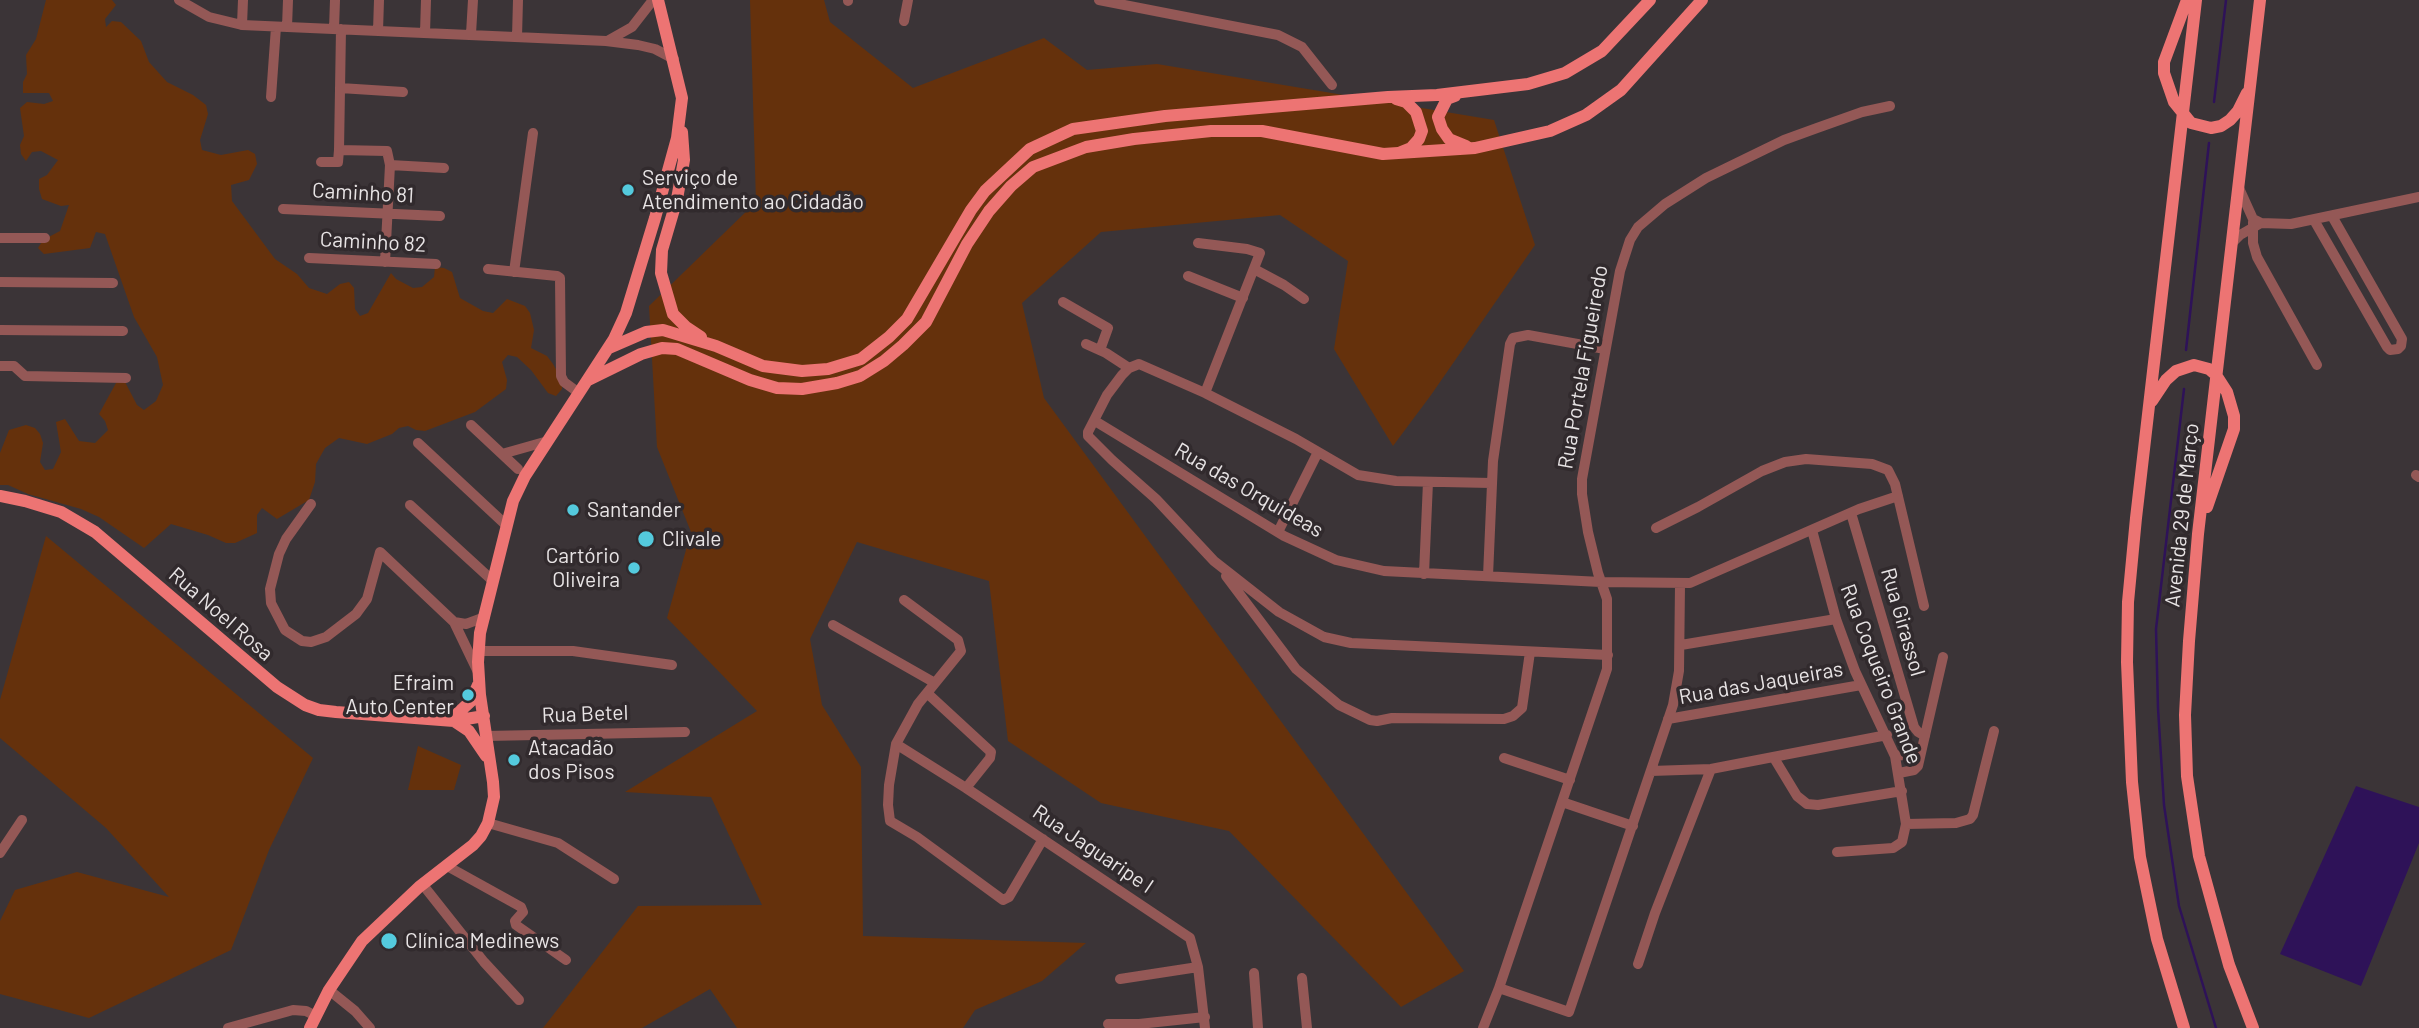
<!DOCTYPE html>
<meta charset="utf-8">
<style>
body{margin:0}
canvas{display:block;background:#3b3437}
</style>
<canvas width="2419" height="1028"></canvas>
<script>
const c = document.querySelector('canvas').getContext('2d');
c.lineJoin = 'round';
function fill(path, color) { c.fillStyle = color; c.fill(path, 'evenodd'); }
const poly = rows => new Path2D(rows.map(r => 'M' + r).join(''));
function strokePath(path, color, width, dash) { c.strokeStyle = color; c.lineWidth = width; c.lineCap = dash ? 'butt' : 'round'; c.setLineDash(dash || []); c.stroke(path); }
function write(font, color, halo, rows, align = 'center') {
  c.font = font + ' Barlow,sans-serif'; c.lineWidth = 7; c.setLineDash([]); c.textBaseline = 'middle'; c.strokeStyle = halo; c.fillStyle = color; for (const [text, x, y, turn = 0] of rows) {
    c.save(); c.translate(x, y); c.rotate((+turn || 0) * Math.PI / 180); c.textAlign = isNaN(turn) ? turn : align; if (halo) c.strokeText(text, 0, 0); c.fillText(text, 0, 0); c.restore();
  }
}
fill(poly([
 [46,0,112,0,116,5,105,19,106,27,112,21,121,22,141,41,149,62,167,82,193,95,206,105,208,114,200,140,202,150,221,155,248,150,255,154,257,164,249,180,231,185,232,201,275,259,297,274,309,288,327,294,340,284,349,282,354,288,355,309,360,316,368,313,391,273,396,279,413,288,422,287,434,277,435,267,444,268,452,272,460,298,483,311,493,313,507,299,525,306,530,313,534,330,531,348,547,356,553,364,562,380,562,389,556,396,548,393,531,370,517,357,508,355,502,362,507,380,506,389,475,412,425,431,416,430,408,426,399,428,392,434,367,444,339,438,325,448,316,464,315,482,309,500,277,519,262,508,257,515,257,533,235,543,226,543,208,535,171,524,144,548,99,517,81,509,28,494,8,485,0,485,0,453,9,430,26,425,35,428,40,434,43,443,40,462,45,470,53,469,61,452,56,422,65,419,79,441,95,443,108,430,105,421,99,414,116,383,124,380,137,405,144,410,156,401,163,385,157,357,134,317,105,234,96,232,90,248,44,254,38,248,43,240,60,231,69,205,61,206,42,199,39,189,39,179,47,175,58,160,41,151,32,152,26,161,21,154,20,145,24,136,20,108,27,102,44,104,53,101,49,93,23,93,23,82,27,74,26,55,36,39],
 [750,0,824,0,830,22,913,88,1044,38,1087,70,1157,64,1494,120,1535,245,1431,395,1393,446,1334,349,1348,261,1280,215,1101,232,1022,303,1044,398,1464,971,1401,1007,1229,831,1101,803,1008,741,989,581,857,542,810,639,822,705,861,767,863,936,1086,943,1042,981,975,1010,963,1028,737,1028,710,989,642,1028,543,1028,638,906,762,905,711,797,625,792,757,711,667,618,691,532,657,447,649,306,756,202],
 [46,536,313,758,269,850,231,950,89,1018,0,994,0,921,15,890,77,872,169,897,106,828,0,738,0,700],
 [418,746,461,765,454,790,408,790]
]), '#65310c');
fill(poly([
 [2356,786,2419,807,2419,843,2361,986,2280,954]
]), '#2e1258');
strokePath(poly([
 [2214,102,2226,0],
 [2186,350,2209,143],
 [2184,389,2156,629,2158,708,2164,805,2179,906,2216,1028]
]), '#2e1258', 2.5);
strokePath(poly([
 [179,0,209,17,242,25,606,41,638,45,655,49,674,59],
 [1099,0,1278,35,1302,47,1332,85],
 [848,1,848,0],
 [904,21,908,0],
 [242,25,243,0],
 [287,27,288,0],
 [334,29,335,0],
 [378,31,379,0],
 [425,33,426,0],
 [471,34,473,0],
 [517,37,518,0],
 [609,40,632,27,653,0],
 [340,88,403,92],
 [271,97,276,27],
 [339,150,341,29],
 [321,162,338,162,339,150,387,151,390,165,385,262],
 [390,165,444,168],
 [2239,188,2253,219,2261,223],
 [283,209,440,216],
 [2314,220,2387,347,2390,350,2398,349,2401,346,2402,339,2332,216],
 [2253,222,2253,243,2257,257,2317,365],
 [0,238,45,238],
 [1198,243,1247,249,1260,253,1205,393],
 [2232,243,2240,235,2261,223,2291,224,2419,197],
 [309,258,436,264],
 [488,269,557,276,560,278,561,376,564,382,579,393],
 [1254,269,1284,285,1304,299],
 [514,272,533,133],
 [1188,276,1243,298],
 [0,282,113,283],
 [1063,302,1108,328,1100,350],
 [0,330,123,331],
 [1086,344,1106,353,1129,368],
 [0,366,14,366,25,376,126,378],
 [1095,421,1284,536,1336,560,1384,571,1601,582,1690,583,1859,509,1898,496],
 [471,425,518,469],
 [418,443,506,525],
 [502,454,548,441],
 [2416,475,2419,477],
 [1491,483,1396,481,1358,475,1296,439,1205,393,1139,364,1129,368,1122,375,1107,395,1088,432,1088,436,1112,460,1156,499,1214,561,1279,612,1324,637,1351,643,1608,655],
 [311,504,286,539,279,554,270,589,271,603,285,630,302,641,311,642,326,637,356,614,367,599,380,552,454,622,478,672],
 [410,505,493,581],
 [1851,513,1914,727,1918,732,1925,736],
 [1656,528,1698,507,1762,471,1785,462,1806,459,1872,464,1888,470,1895,484,1924,606],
 [1812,530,1836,619,1855,671,1895,756,1906,824,1956,823,1970,819,1973,815,1994,731],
 [1278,532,1318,452],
 [1424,574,1428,482],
 [1226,576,1296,669,1339,705,1370,720,1377,721,1392,718,1504,719,1513,716,1522,708,1530,652],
 [1488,576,1493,461,1510,344,1513,338,1528,335,1605,349],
 [904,600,958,640,961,651,918,704,896,744,889,785,888,805,890,821,917,837,1003,900,1009,897,1043,839],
 [454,622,466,624,485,617],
 [833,625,935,683],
 [1681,645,1836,619],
 [478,651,573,651,672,665],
 [927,693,991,752,990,758,966,788],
 [1668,719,1861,685],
 [486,736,685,732],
 [896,744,966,788,1190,938,1198,967,1205,1028],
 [1895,756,1921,753],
 [1504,758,1570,780],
 [1774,758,1797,796,1807,804,1818,805,1902,791],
 [1651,771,1711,769,1887,735],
 [1899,773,1914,770,1918,766,1943,657],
 [1562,802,1633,826],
 [488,823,558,843,614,879],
 [1837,852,1893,848,1902,842,1906,824],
 [0,853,22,820],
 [447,866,521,907,523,912,515,921,516,925,566,960],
 [423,885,484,962,519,1000],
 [1638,964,1655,913,1711,769],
 [1254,973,1258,1028],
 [1302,978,1307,1028],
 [1120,979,1198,967],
 [1499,988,1569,1012,1673,705,1679,671,1680,585],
 [329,990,355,1011,370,1028],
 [1108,1024,1139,1024,1205,1017],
 [228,1028,293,1010,306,1011,316,1016],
 [1483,1028,1499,988,1607,669,1607,599,1598,573,1588,532,1582,494,1582,479,1620,271,1630,240,1638,227,1665,204,1706,178,1784,140,1817,128,1862,112,1890,106]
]), '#945856', 10);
strokePath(poly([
 [2187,0,2164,62,2164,73,2174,102,2191,123,2211,128,2221,126,2230,120,2238,111,2247,93],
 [1455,96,1447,99,1438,117,1442,129,1449,139,1466,146],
 [1396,99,1406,102,1416,112,1422,131,1419,139,1411,148,1401,152],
 [682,132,684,160,677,199,662,250,661,273,673,314,686,327,701,337],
 [609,348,646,332,663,330,716,346,763,366,802,371,828,369,861,359,889,337,907,319,971,210,985,191,1030,149,1073,129,1165,116,1388,97,1437,95,1528,84,1565,73,1602,51,1650,0],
 [588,380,641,354,662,348,677,349,750,380,777,388,802,389,837,383,860,376,884,361,903,345,926,322,967,244,989,211,1011,186,1033,167,1086,147,1134,139,1211,131,1262,131,1383,154,1475,148,1550,131,1586,115,1621,90,1702,0],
 [2152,401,2166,380,2176,371,2194,365,2209,369,2216,375,2227,392,2234,416,2234,429,2207,507],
 [0,496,25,501,61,512,95,532,277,687,305,705,319,710,336,712,454,721,484,716],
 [458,713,471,701,478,685],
 [454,721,469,731,486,756],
 [310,1028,329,990,362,941,419,887,473,845,481,836,488,823,494,797,493,782,480,695,478,662,480,633,513,501,525,476,614,339,626,313,655,218,677,138,682,98,658,0],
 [2184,1028,2157,939,2140,857,2132,782,2127,662,2128,602,2136,518,2196,0],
 [2253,1028,2229,965,2199,856,2187,776,2185,715,2189,641,2198,534,2260,0]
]), '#ed7473', 12);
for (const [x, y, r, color] of [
 [628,190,7,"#54cadd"],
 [573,510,7,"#54cadd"],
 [646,539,9,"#54cadd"],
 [634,568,7,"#54cadd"],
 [468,695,7,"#54cadd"],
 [514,760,7,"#54cadd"],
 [389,941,9,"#54cadd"]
]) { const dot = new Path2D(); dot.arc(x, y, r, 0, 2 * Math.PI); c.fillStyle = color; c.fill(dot); strokePath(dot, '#312a2d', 2.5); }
write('21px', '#e8e4e5', '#312a2d', [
 ["Serviço de",642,178],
 ["Atendimento ao Cidadão",642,202],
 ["Santander",587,510],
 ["Clivale",662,539],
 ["Cartório",620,556,"right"],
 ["Oliveira",620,580,"right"],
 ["Efraim",454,683,"right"],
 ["Auto Center",454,707,"right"],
 ["Atacadão",528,748],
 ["dos Pisos",528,772],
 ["Clínica Medinews",405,941]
], 'left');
write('21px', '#e8e4e5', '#312a2d', [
 ["Caminho 81",363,193,3],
 ["Caminho 82",373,242,3],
 ["Rua Portela Figueiredo",1583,367,-80],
 ["Rua das Orquideas",1249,490,30],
 ["Avenida 29 de Março",2182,515,-84],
 ["Rua Noel Rosa",221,614,41],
 ["Rua Girassol",1903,622,74],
 ["Rua Coqueiro Grande",1881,674,69],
 ["Rua das Jaqueiras",1761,683,-10],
 ["Rua Betel",585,714,-2],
 ["Rua Jaguaripe I",1093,849,34]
]);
</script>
